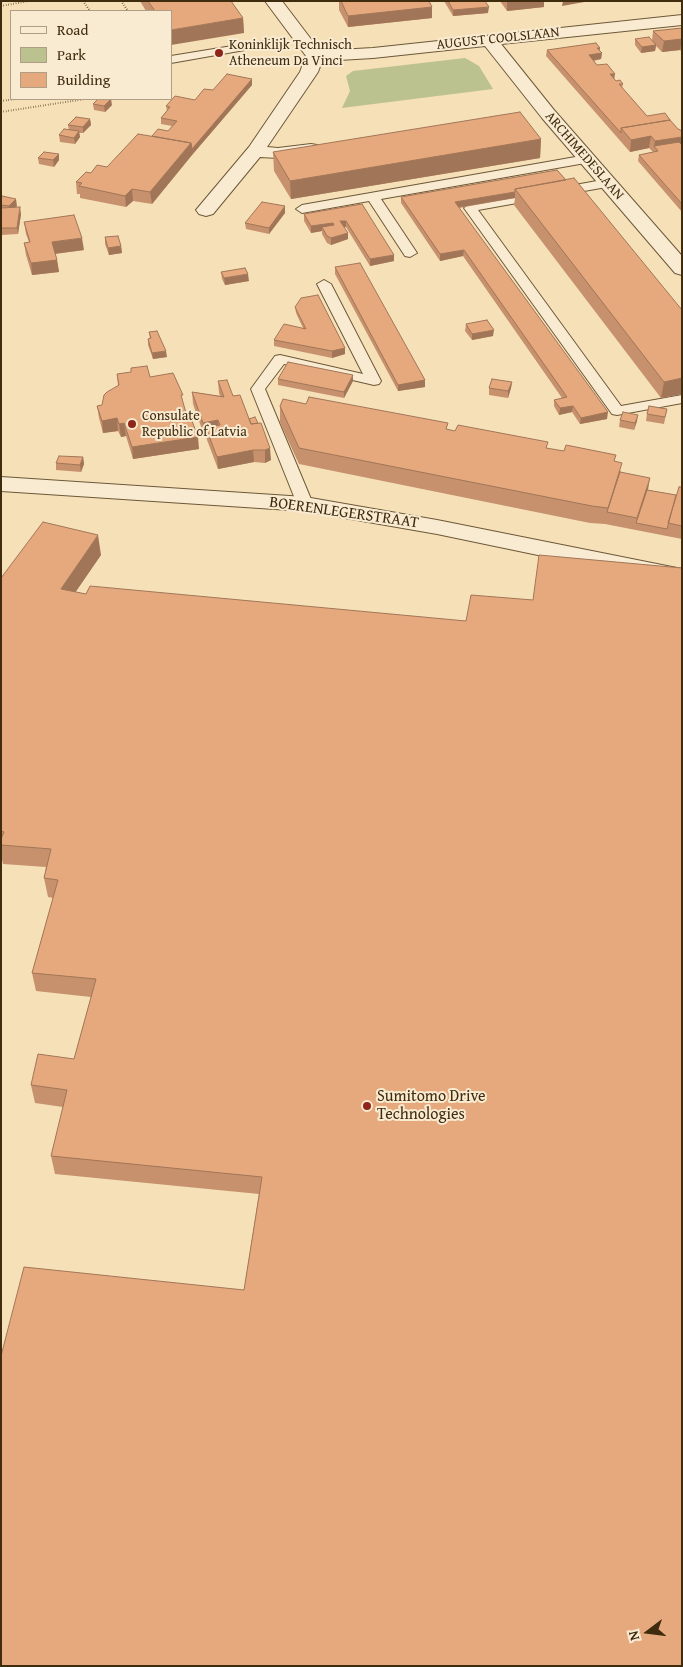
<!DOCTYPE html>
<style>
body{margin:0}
#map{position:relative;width:683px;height:1667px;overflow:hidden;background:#f6e0b8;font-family:"Gentium Book Plus",serif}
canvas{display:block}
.frame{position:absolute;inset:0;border:2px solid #3f2b0e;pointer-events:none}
.legend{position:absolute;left:10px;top:10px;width:162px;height:90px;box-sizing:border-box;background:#f9ebd1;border:1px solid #af9e83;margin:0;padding:6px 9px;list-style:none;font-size:15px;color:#3f2b0e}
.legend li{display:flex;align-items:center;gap:10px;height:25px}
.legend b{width:25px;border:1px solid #af9e83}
.north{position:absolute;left:623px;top:1607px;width:50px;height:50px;-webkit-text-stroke:4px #f9ebd1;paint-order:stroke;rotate:255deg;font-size:14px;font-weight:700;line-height:20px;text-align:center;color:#3f2b0e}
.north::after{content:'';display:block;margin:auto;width:18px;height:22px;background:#3f2b0e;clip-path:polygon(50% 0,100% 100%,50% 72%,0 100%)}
</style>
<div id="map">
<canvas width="683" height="1667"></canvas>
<div class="frame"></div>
<ul class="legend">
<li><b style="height:6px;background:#f9ebd1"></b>Road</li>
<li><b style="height:14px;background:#bbc290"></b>Park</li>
<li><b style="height:14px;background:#e6a97d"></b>Building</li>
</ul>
<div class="north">N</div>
</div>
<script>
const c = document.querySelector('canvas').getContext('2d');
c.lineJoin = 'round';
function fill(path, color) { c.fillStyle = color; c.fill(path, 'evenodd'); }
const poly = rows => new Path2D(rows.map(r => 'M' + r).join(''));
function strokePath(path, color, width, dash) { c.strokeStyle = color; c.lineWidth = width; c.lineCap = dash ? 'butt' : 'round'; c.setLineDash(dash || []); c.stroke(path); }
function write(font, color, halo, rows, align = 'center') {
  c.font = font + ' "Gentium Book Plus",serif'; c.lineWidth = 4; c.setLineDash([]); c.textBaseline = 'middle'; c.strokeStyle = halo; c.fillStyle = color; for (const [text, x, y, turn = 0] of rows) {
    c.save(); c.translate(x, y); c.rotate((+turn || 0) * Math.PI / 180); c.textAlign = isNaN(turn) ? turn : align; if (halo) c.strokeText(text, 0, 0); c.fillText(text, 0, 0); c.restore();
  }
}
fill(poly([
 [465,58,479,66,493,89,342,108,350,91,346,76,353,71]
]), '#bbc290');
const service = poly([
 [269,40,275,43,273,45,171,63,171,56,269,40],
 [587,155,593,159,591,162,381,199,417,253,410,257,405,256,369,201,302,213,296,209,302,205,587,155],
 [608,179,612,180,614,183,612,186,478,210,621,406,682,395,682,403,617,415,612,414,464,208,470,204,608,179],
 [324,280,331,284,381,381,379,384,374,385,284,364,265,389,313,504,311,508,305,509,299,508,297,504,251,389,275,356,280,355,363,374,317,284,324,280]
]);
const minor = poly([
 [265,1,282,1,320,51,373,48,682,15,682,25,501,44,554,110,682,256,682,275,675,273,542,118,485,46,373,58,322,61,318,72,267,147,278,148,311,144,317,145,320,149,317,153,278,158,260,157,213,214,206,216,199,214,196,210,249,147,300,72,306,56,265,1],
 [1,477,305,497,437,520,682,569,682,585,437,534,305,511,1,491,1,477]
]);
strokePath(service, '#6d5838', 2);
strokePath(minor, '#6d5838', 2);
strokePath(poly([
 [83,1,90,11],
 [121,1,128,11],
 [1,6,29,1],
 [1,101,15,99],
 [1,112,85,99]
]), '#3f2b0e', 2, [0.5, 2]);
fill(service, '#f9ebd1');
fill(minor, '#f9ebd1');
fill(poly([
 [140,1,231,1,243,18,244,33,171,11,146,11],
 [339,1,429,1,432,7,432,18,348,27,339,10],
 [444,1,485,1,488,13,453,16],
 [500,1,544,1,544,7,507,11],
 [682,28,682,52,680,50,662,52,656,46,655,51,641,53,635,45,635,39,652,41,653,31],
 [547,50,600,51,602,53,601,59,594,61,597,65,616,81,623,84,622,88,647,116,682,131,682,212,638,161,639,155,653,152,649,148,630,152,546,56],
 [252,79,252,85,192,155,152,204,133,201,126,207,80,198,80,194,77,194,76,182,91,173,107,167,152,136,168,131,172,126,161,124,161,118,167,111,166,106,195,100,213,90],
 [93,104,112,105,105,112,94,110],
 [90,119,91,125,83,133,79,133,80,137,75,144,60,142,59,135,69,130,68,125],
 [541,139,540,158,291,199,274,171,273,152],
 [59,154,59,160,54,167,39,164,38,158],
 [557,170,682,310,682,394,661,398,514,205,515,198,459,208,607,419,580,424,572,412,559,415,554,406,554,400,562,398,463,256,440,261,401,203,401,197],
 [1,197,17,206,15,208,21,214,18,234,1,235],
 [362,204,394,261,370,266,346,227,344,227,348,239,331,245,327,243,322,234,322,231,311,233,304,221,304,214],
 [285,213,269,234,246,229,245,223],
 [24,222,84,250,55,254,57,260,59,272,32,275,26,255,24,243,29,242,26,234],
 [105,237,121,246,122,253,109,255,105,244],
 [335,267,425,380,425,387,398,391,335,274],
 [221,272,249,281,225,285,222,279],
 [295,307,345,348,345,354,332,358,274,346,274,340,303,328,296,313],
 [466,324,493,336,472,340,465,331],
 [149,332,167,357,153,359,148,345,148,339,150,339],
 [117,374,150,377,183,404,199,449,133,459,126,436,121,437,118,431,103,433,99,418,97,406,102,405,118,386],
 [278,379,353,381,344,398,278,385],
 [218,381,233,396,249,419,271,460,265,463,254,462,218,469,207,440,206,435,204,435,193,404,192,392,220,396,219,393],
 [512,382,511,388,508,398,489,395,489,388],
 [280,406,448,430,615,461,621,472,648,490,676,495,682,487,682,539,605,524,590,523,299,464,280,423],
 [667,409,664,424,646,421,647,414],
 [620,420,637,421,634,430,619,427],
 [83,457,84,464,81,472,56,470,56,463],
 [101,555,75,592,86,594,466,621,533,600,682,568,244,1290,259,1194,55,1174,51,1156,63,1107,35,1103,31,1085,74,1059,91,997,36,991,32,973,53,898,48,897,44,878,46,867,3,864,1,855,1,578]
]), '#c6916c');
fill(poly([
 [507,1,544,1,544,7,507,11],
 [563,1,590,1,562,6],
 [432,7,432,18,348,27,348,16],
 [489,7,488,13,453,16,453,10],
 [243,18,244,33,171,45,171,30],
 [682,39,680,50,662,52,664,41],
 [656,45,655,51,641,53,642,47],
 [597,48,600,48,599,54,602,53,601,59,588,61,589,55],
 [610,74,615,74,614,80],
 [252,79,252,85,192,155,152,204,150,192,191,143],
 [111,99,112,105,105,112,104,106],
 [90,119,91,125,83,133,83,127],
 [79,131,80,137,75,144,74,138],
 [651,136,649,148,630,152,631,140],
 [682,137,682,148,654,146,655,141],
 [541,139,540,158,291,199,290,181],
 [59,154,59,160,54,167,53,160],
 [132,189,133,201,126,207,125,196],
 [515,192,515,198,455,208,455,202],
 [16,199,17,206,10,213,9,206],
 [285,206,285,213,269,234,269,228],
 [20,207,21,214,18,234,17,228],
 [340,221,346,221,346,227,340,228],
 [333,223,333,229,322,227,322,231,311,233,311,226],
 [348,233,348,239,331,245,331,238],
 [82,238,84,250,53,254,52,242],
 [121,246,122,253,109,255,108,248],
 [464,250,463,256,440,261,440,254],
 [394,255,394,261,370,266,370,259],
 [57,260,59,272,32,275,31,263],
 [248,274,249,281,225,285,224,278],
 [494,330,493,336,472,340,472,334],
 [345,348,345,354,332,358,332,351],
 [166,351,167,357,153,359,152,353],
 [353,375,353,381,344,398,344,392],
 [682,378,682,394,661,398,664,382],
 [425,380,425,387,398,391,398,385],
 [512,382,511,388,508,398,508,391],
 [573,406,572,412,559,415,560,408],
 [608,412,607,419,580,424,581,418],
 [638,415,637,421,634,430,635,423],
 [117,418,118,431,103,433,102,421],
 [218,420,219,433,206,428,206,435,204,435,203,423],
 [124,423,126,436,121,437,119,424],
 [198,437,199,449,133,459,132,447],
 [270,448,271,460,265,463,265,450],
 [253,450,254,462,218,469,217,457],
 [83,457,84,464,81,472,80,465],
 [650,478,648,490,636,523,637,518],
 [98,535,101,555,64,609,61,589]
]), '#a17658');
const building = poly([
 [148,1,231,1,243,18,171,30,171,11,155,11,148,1],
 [341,1,429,1,432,7,348,16,341,1],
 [448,1,485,1,489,7,453,10,448,1],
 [682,28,682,39,664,41,653,31,682,28],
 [649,37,656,45,642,47,635,39,649,37],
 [596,43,600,48,597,48,602,53,589,55,597,65,607,64,615,74,610,74,616,81,620,80,623,84,619,84,647,116,665,113,670,120,621,128,621,133,547,50,596,43],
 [227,74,252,79,192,149,191,143,152,136,158,129,168,131,177,121,161,118,170,107,166,106,175,96,195,100,204,89,213,90,227,74],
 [98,99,111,99,104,106,93,104,98,99],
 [520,112,541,139,290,181,273,152,520,112],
 [76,117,90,119,83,127,68,125,76,117],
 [670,120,678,129,682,131,682,137,655,141,651,136,631,140,621,128,670,120],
 [64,129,79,131,74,138,59,135,64,129],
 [138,134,191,143,150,192,132,189,125,196,79,186,82,183,76,182,86,172,91,173,97,165,107,167,138,134],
 [679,142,682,145,682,149,681,149,682,150,682,204,639,155,658,151,654,146,679,142],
 [44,152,59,154,53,160,38,158,44,152],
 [557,170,566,180,515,189,515,192,455,202,608,412,581,418,573,406,560,408,554,400,567,397,464,250,440,254,401,197,557,170],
 [574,178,682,310,682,378,664,382,515,189,574,178],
 [2,196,16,199,9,206,1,205,1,197,2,196],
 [262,202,285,206,269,228,245,223,262,202],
 [362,204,394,255,370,259,346,221,340,221,348,233,331,238,327,236,322,227,334,225,333,223,311,226,304,214,362,204],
 [20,207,17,228,1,228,1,208,20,207],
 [74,215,82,238,52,242,57,260,31,263,24,243,30,242,24,222,74,215],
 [118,236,121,246,108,248,105,237,118,236],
 [360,263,425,380,398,385,335,267,360,263],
 [245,268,248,274,224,278,221,272,245,268],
 [318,295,345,348,332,351,274,340,284,324,306,329,295,307,301,298,318,295],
 [487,320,494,330,472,334,466,324,487,320],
 [157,331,166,351,152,353,148,339,151,338,149,332,157,331],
 [288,362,353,375,344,392,278,379,288,362],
 [147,366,150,377,173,373,183,395,181,395,186,413,189,413,198,437,132,447,124,423,119,424,117,418,102,421,97,406,102,405,104,395,107,392,119,385,117,374,131,372,131,368,147,366],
 [492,379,512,382,508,391,489,388,492,379],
 [227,380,233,396,240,395,251,424,261,423,270,448,265,450,253,450,217,457,206,428,220,425,218,420,203,423,192,392,224,397,218,381,227,380],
 [309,397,448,423,446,429,455,431,458,425,548,442,546,448,564,451,566,445,616,455,614,461,622,463,608,508,592,506,299,448,280,406,283,399,306,404,309,397],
 [649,406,667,409,665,417,647,414,649,406],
 [623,412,638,415,635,423,620,420,623,412],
 [255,417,258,423,251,424,249,419,255,417],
 [59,456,83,457,80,465,56,463,59,456],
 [620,472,650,478,637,518,607,512,620,472],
 [679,487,682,487,682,526,668,523,679,487],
 [647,490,676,495,667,529,636,523,647,490],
 [43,522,98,535,61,589,86,594,90,586,466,621,471,595,533,600,539,555,682,568,682,1666,1,1666,1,1356,24,1267,244,1290,262,1177,51,1156,67,1090,31,1085,38,1054,74,1059,96,979,32,973,58,880,44,878,51,849,1,845,1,839,4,832,1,831,1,578,43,522]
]);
fill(building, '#e6a97d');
strokePath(building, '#a17658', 1);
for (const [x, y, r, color] of [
 [219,53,5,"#8f2418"],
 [132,424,5,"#8f2418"],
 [367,1106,5,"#8f2418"]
]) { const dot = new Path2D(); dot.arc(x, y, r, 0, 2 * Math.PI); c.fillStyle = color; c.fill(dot); strokePath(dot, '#f9ebd1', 2); }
write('14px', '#3f2b0e', '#f9ebd1', [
 ["AUGUST COOLSLAAN",498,39,-6],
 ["ARCHIMEDESLAAN",584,156,49]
]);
write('14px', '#3f2b0e', '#f9ebd1', [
 ["Koninklijk Technisch",229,45],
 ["Atheneum Da Vinci",229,61],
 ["Consulate",142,416],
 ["Republic of Latvia",142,432]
], 'left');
write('16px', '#3f2b0e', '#f9ebd1', [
 ["BOERENLEGERSTRAAT",344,513,8]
]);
write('16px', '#3f2b0e', '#f9ebd1', [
 ["Sumitomo Drive",377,1097],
 ["Technologies",377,1115]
], 'left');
</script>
